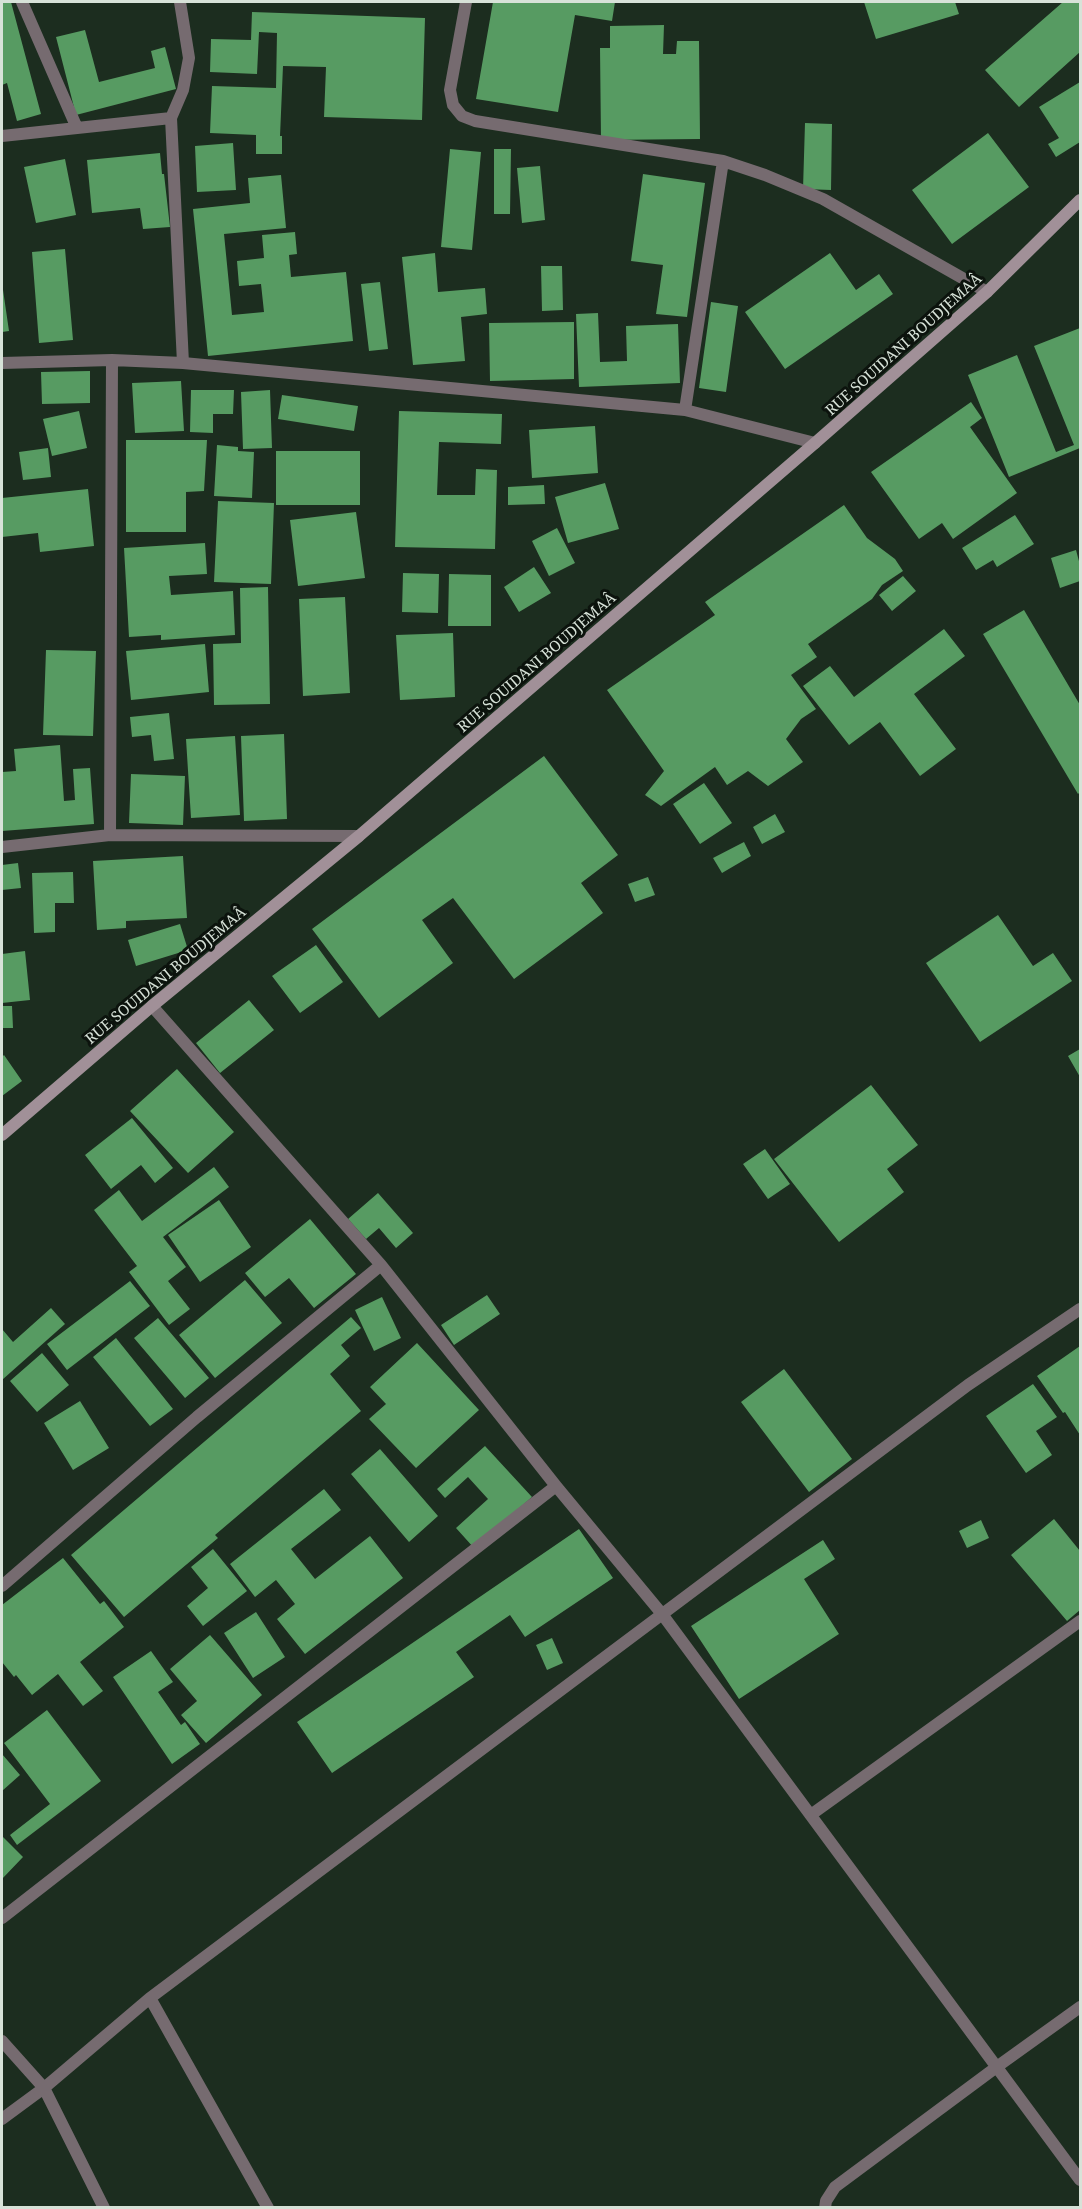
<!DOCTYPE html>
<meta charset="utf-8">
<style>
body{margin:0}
#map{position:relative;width:1082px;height:2209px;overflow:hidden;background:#1c2d1f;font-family:"Noto Serif",serif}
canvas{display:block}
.frame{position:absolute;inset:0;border:3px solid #d7e2d8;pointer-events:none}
</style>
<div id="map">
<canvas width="1082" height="2209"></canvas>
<div class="frame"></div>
</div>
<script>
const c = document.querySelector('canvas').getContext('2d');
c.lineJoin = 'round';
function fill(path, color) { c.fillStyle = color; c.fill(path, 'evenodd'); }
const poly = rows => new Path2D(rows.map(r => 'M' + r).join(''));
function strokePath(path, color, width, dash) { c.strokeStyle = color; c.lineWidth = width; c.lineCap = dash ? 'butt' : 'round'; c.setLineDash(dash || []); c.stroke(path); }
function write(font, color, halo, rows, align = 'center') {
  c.font = font + ' "Noto Serif",serif'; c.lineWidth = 6; c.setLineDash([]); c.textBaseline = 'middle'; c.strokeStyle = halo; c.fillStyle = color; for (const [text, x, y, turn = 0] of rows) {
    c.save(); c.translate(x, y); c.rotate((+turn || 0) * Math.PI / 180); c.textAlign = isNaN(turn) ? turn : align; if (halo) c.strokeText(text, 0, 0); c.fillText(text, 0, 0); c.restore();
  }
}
fill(poly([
 [2,2,11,2,41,114,17,121,7,83,2,85],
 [493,2,615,2,612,21,575,15,558,112,476,99],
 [864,2,955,2,959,14,876,39],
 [1063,2,1080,2,1080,52,1019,107,985,70],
 [252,12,425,18,422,120,324,117,326,67,283,66,280,136,282,136,282,154,256,154,256,135,210,133,212,86,276,88,277,33,259,32,257,74,210,72,211,39,251,40],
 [664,25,663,54,676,54,677,41,699,41,700,139,601,140,600,48,610,48,610,26],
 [85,30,99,82,155,68,151,51,165,47,176,89,76,115,56,37],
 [1080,82,1080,142,1056,157,1048,144,1059,138,1039,107],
 [805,123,832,124,831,190,803,189],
 [988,133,1029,187,952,244,912,190],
 [233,143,236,190,197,192,195,146],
 [450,149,481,152,472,250,441,247],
 [494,149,511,149,510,214,494,214],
 [160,153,162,174,164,174,170,227,143,229,140,208,92,213,87,160],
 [65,159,76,215,36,223,24,167],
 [540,166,545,220,522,223,517,168],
 [643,174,705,183,687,317,656,314,663,265,631,261],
 [281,175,286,228,224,234,232,315,264,312,261,284,239,286,237,261,264,258,262,235,295,232,297,254,289,255,291,277,346,272,353,341,208,356,193,209,250,203,248,178],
 [65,249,73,340,39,343,32,252],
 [435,253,438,292,485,288,487,314,461,317,465,361,413,365,402,257],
 [830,253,856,290,879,274,893,294,785,369,745,312],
 [541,266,562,266,563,310,542,311],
 [380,282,388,349,369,351,361,284],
 [2,283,9,331,2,332],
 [711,302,738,306,726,392,699,388],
 [598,313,600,362,627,361,626,326,678,324,680,383,579,387,576,314],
 [574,322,574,379,490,381,489,323],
 [1080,328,1080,448,1009,477,968,375,1017,355,1056,452,1074,445,1034,346],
 [90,371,90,403,42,404,41,372],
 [181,381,184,431,135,433,132,383],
 [191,390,234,390,233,414,213,414,213,433,190,432],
 [270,390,272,448,243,449,241,392],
 [282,395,358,406,354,431,278,419],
 [971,402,982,418,970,427,1017,493,953,539,942,523,919,539,871,472],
 [79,411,87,448,52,456,43,419],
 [399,411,502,414,501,444,439,442,437,495,475,495,476,469,497,470,495,549,395,547],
 [595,426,598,473,532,478,529,430],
 [126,440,207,440,204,491,186,492,186,532,126,532],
 [217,445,238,447,238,451,254,452,252,498,214,496],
 [48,448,51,477,23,480,19,452],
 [276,451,360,451,360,505,276,505],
 [605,483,619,529,568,543,555,497],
 [544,485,545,504,508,505,508,487],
 [88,489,94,546,40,552,38,533,2,537,2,498],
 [218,501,274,503,271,584,214,582],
 [844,505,867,538,895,559,903,571,882,585,872,599,808,644,817,657,791,675,816,709,801,719,786,739,803,762,768,786,748,771,727,785,715,767,661,806,645,795,664,771,607,690,715,615,705,602],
 [356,512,365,578,298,586,290,520],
 [1015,515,1034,544,997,567,993,560,976,570,962,548],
 [557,528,575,563,549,576,532,541],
 [205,543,207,574,169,576,171,595,233,591,235,635,161,640,161,635,129,637,124,548],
 [1076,550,1080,565,1080,581,1060,588,1051,558],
 [534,567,551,593,519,612,504,587],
 [403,573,439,574,438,613,402,612],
 [449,574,491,575,491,626,448,626],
 [903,576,916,591,892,611,879,595],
 [268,587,270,704,214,705,213,644,241,643,240,588],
 [345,597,350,693,303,696,299,599],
 [1024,610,1080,705,1080,792,1078,794,983,634],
 [944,629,965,656,914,694,956,749,920,776,880,722,849,745,803,686,830,666,854,697],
 [453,633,455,697,400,700,396,635],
 [205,644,209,692,131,700,126,651],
 [46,650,96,651,93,736,43,735],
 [169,713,174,759,154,761,151,735,132,737,130,717],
 [284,734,287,819,244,821,241,736],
 [235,736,240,815,191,818,186,739],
 [60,745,64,801,75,800,73,769,90,768,94,824,2,831,2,772,16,771,14,749],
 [544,756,618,855,581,883,603,913,514,979,453,898,422,920,453,963,379,1018,312,929],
 [131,774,185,776,183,825,129,823],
 [704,783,732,823,700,844,673,804],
 [775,814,785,832,762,844,753,827],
 [744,842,751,856,722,873,713,858],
 [183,856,187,918,126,921,126,928,97,930,93,861],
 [18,863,21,888,2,890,2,865],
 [73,872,74,903,55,903,55,932,34,933,32,873],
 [648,877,655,895,635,902,628,884],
 [998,915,1033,966,1053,953,1072,981,980,1042,926,963],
 [180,924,188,950,136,966,128,940],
 [316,945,343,982,300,1013,272,976],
 [25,951,30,1000,2,1003,2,954],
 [249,1000,274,1030,220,1073,196,1043],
 [2,1006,12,1006,13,1028,2,1028],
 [1080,1049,1080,1077,1068,1056],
 [4,1055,22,1081,2,1096,2,1057],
 [177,1069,234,1132,188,1173,130,1111],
 [871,1085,918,1145,887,1169,904,1192,839,1242,774,1159],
 [132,1118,173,1168,155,1183,141,1165,111,1189,85,1155],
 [765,1149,790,1184,768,1199,743,1164],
 [214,1167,229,1187,163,1237,186,1267,168,1281,190,1309,169,1325,129,1272,137,1266,94,1210,119,1190,142,1221],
 [378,1193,413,1233,396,1248,379,1228,366,1239,348,1219],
 [219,1200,251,1247,200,1282,168,1235],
 [310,1219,356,1274,314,1308,289,1278,265,1297,245,1273],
 [245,1280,282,1323,215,1378,179,1335],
 [130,1281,150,1306,67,1370,47,1344],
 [487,1295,500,1314,454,1345,441,1325],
 [382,1297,401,1338,374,1351,355,1310],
 [51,1308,65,1324,2,1380,2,1329,13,1342],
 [351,1317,361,1328,341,1345,350,1356,330,1374,361,1411,215,1535,218,1538,124,1617,71,1555],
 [158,1318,209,1378,185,1398,134,1338],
 [116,1338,173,1409,150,1426,93,1357],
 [417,1343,479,1410,416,1468,369,1419,386,1404,370,1387],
 [1080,1346,1080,1435,1065,1412,1063,1413,1037,1376],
 [42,1353,69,1385,37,1412,10,1381],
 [784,1369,852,1459,809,1492,741,1402],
 [1033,1384,1057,1417,1036,1431,1052,1455,1026,1473,986,1416],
 [80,1401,109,1448,73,1470,44,1423],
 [485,1446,532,1497,474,1548,456,1528,488,1499,468,1477,445,1498,437,1489],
 [380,1449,438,1516,409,1542,351,1474],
 [324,1489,341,1510,291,1549,315,1579,370,1536,403,1578,305,1654,277,1619,295,1604,276,1580,255,1597,230,1564],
 [1054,1519,1080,1551,1080,1610,1067,1621,1011,1555],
 [981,1520,989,1538,967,1548,959,1531],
 [579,1529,613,1578,525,1637,510,1615,456,1652,474,1677,332,1773,297,1722],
 [823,1540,835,1559,804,1579,839,1634,739,1699,691,1626],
 [213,1549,247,1591,203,1626,187,1606,208,1588,191,1567],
 [63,1558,100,1604,104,1601,124,1627,80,1662,103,1691,83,1706,58,1674,32,1695,16,1675,14,1677,2,1662,2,1605],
 [256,1612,285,1657,253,1678,224,1633],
 [210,1635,262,1695,206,1743,181,1715,197,1701,170,1669],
 [552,1638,563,1663,547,1670,536,1645],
 [151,1651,173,1682,158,1692,181,1725,185,1722,200,1744,172,1764,113,1677],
 [47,1710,101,1781,17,1845,10,1835,50,1804,4,1743],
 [2,1754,20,1775,2,1791],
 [2,1836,23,1857,2,1879]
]), '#579b62');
strokePath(poly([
 [22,2,77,128],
 [466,2,450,90,453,105,462,116,475,121,723,161,765,175,823,199,987,292],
 [171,118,183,363],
 [2,136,171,118,183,90,189,58,180,2],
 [2,363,112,360],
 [685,410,723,161],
 [110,835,112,360,183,363,685,410,815,443],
 [2,847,110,835,359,836],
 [152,1006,381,1265,556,1486,662,1614,1080,2180],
 [2,1586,197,1417,381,1265],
 [812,1814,1080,1621],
 [2,1918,556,1486],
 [150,1998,268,2208],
 [2,2041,44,2088,104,2208],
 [2,2119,44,2088,150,1998,968,1385,1080,1309],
 [825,2208,826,2201,835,2187,998,2066,1080,2007]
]), '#766b70', 12);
strokePath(poly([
 [2,1135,152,1006,359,836,815,443,987,292,1080,200]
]), '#a19098', 12);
write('15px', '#d7e2d8', '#0c130d', [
 ["RUE SOUIDANI BOUDJEMAÂ",904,345,-42],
 ["RUE SOUIDANI BOUDJEMAÂ",537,663,-41],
 ["RUE SOUIDANI BOUDJEMAÂ",166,976,-40]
]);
</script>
